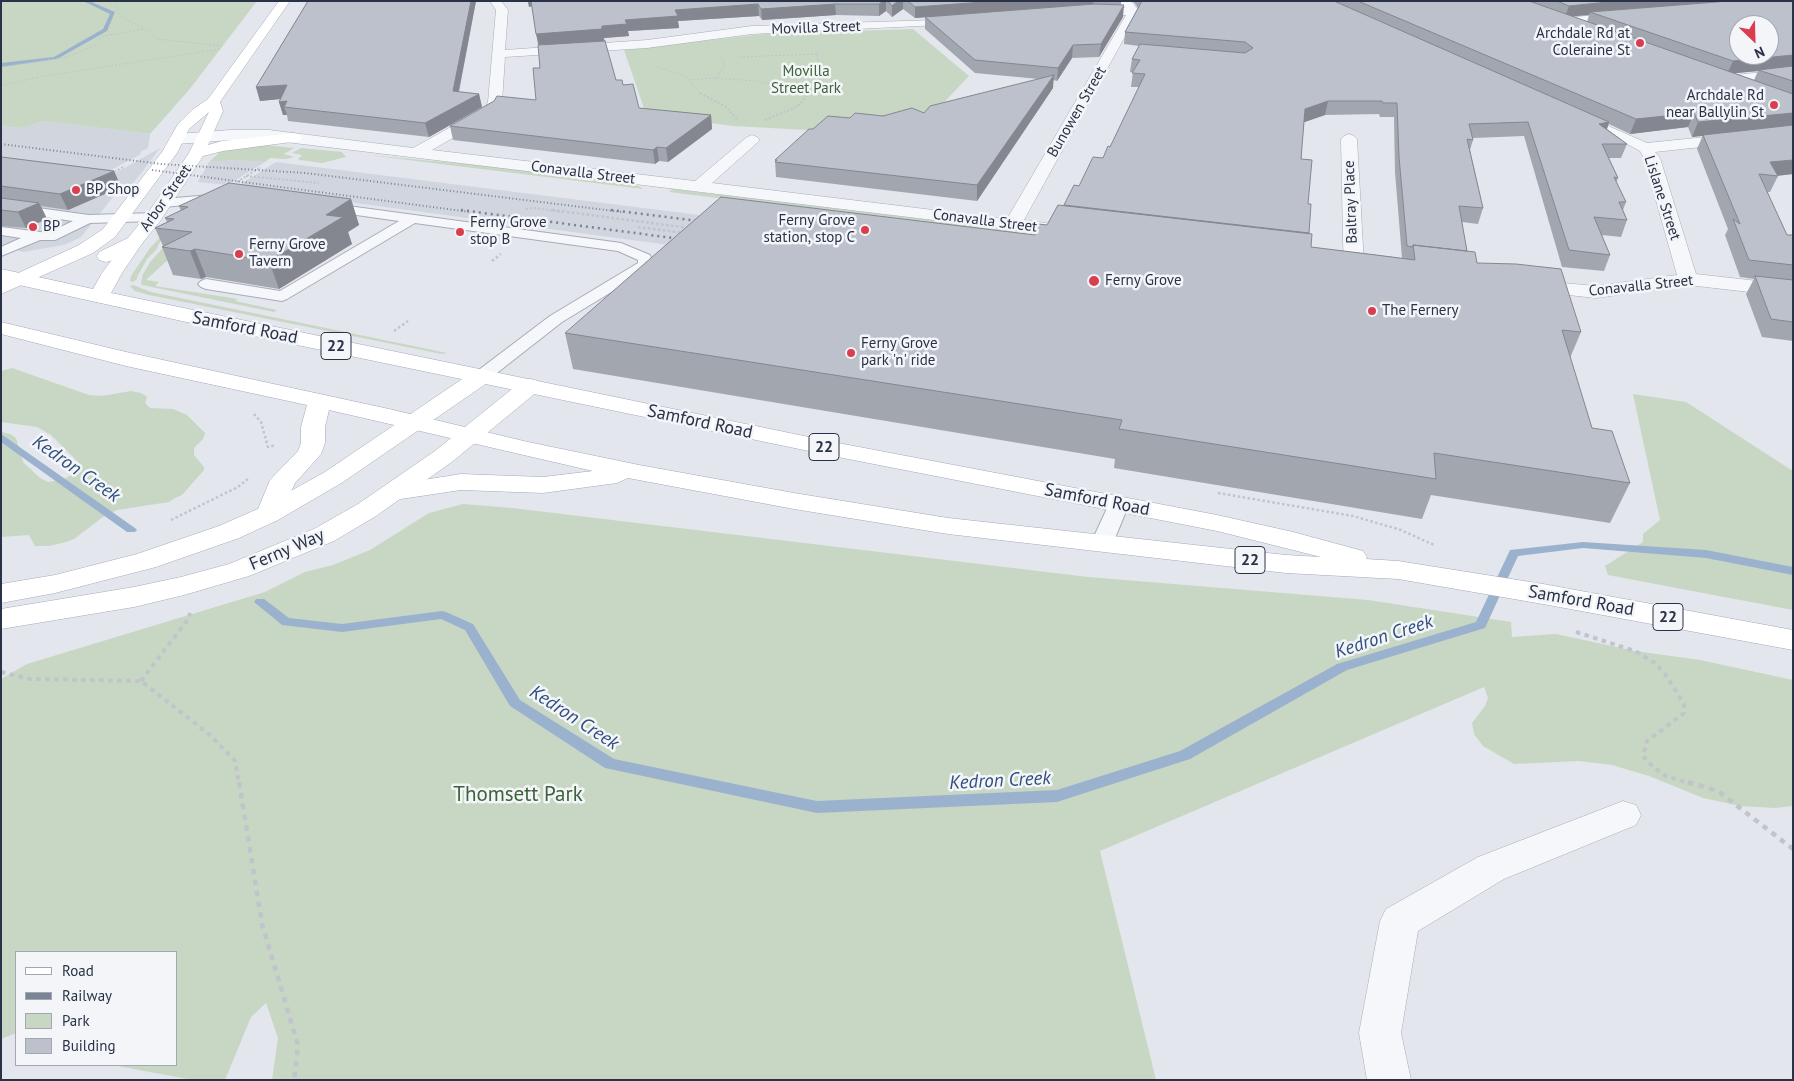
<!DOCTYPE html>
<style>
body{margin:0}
#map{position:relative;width:1794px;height:1081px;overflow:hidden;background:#e3e6ec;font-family:"PT Sans",sans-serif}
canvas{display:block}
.frame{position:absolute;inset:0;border:2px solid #293246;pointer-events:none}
.legend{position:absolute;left:15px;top:951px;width:162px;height:115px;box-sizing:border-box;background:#f3f5f9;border:1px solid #a2a7b1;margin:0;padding:6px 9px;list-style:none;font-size:15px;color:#293246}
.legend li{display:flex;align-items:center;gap:10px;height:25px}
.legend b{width:25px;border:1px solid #a2a7b1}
.north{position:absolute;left:1729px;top:15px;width:50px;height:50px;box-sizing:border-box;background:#f3f5f9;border:1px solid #a2a7b1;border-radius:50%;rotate:156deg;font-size:14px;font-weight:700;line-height:20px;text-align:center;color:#293246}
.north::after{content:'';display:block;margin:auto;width:18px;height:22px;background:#da3e4e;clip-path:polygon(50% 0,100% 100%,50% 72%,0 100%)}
</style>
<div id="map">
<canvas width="1794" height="1081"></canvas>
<div class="frame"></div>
<ul class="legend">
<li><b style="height:6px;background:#fff"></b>Road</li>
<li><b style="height:6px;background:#7a8497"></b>Railway</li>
<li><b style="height:14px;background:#c7d7c3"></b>Park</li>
<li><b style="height:14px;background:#bcc1cc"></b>Building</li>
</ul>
<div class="north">N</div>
</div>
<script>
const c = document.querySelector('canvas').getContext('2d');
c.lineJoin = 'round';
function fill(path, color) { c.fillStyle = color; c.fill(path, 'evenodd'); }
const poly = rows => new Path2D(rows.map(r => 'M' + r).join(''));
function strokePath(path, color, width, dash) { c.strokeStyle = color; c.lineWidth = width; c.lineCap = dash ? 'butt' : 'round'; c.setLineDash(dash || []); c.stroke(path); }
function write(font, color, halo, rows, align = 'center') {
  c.font = font + ' "PT Sans",sans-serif'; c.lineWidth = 5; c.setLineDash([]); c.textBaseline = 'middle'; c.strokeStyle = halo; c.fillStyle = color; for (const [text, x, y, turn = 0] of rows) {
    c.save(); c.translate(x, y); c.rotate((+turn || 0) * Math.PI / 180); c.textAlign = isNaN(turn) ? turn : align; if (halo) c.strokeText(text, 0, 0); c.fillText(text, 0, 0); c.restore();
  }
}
fill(poly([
 [44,121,150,134,148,148,140,152,141,154,109,171,121,187,81,237,64,245,23,252,1,245,1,126,22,128],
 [160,148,132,185,107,182,105,179],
 [235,160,265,162,227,185,198,182,209,162],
 [276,162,715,217,1020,292,236,187]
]), '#d0d5de');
fill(poly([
 [1,1,257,1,189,90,150,134,44,121,22,128,1,126],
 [913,29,969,76,932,115,808,130,732,126,646,114,624,50,763,34],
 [264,145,294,148,284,154,294,157,286,159,270,158,265,162,235,160,209,162,221,151],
 [301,148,342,152,346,157,322,163,300,160,298,159,302,155,292,153],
 [368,155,488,166,635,184,643,189],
 [672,189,957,223,1031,234,1011,234,669,192],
 [179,217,160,242,156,250,147,259,137,277,137,279,133,282,130,281,131,276,150,248],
 [165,241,172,256,146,280,159,282,155,286,238,299,235,301,277,310,274,312,142,285,141,283,143,274,151,261,162,249],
 [133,285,151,292,447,353,442,354,149,295,135,291,130,286],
 [12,368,89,395,102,396,131,391,141,393,147,397,145,403,150,408,173,409,187,415,205,433,203,439,194,448,194,455,204,467,204,470,182,495,175,498,169,502,117,510,103,517,74,539,66,542,49,546,35,546,29,535,1,537,1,432,10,434,16,438,23,462,40,478,48,482,64,479,77,472,80,464,51,435,37,427,1,422,1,371],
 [1633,394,1686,402,1793,471,1793,610,1608,575,1605,566,1643,542,1643,534,1660,520],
 [463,504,512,508,1088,577,1368,600,1511,622,1512,637,1556,634,1635,651,1700,660,1793,680,1793,806,1775,808,1740,806,1703,798,1649,776,1612,765,1579,761,1514,764,1483,746,1474,734,1472,723,1485,706,1488,698,1484,687,1100,851,1156,1080,272,1080,278,1038,266,1003,251,1017,225,1080,193,1080,112,1065,176,1065,176,952,16,952,16,1033,1,1039,1,679,27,664,265,592,305,572,333,565,370,550,429,513]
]), '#c7d7c3');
fill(poly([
 [83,1,89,1,115,12,107,31,57,59,1,67,1,63,54,57,103,29,110,14,83,1],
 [1,434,135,528,137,530,135,532,127,532,1,442,1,434],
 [1583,542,1706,550,1793,567,1793,575,1706,558,1583,548,1518,556,1485,628,1347,670,1190,759,1057,802,817,813,605,768,510,706,465,630,441,619,342,632,282,625,254,602,256,599,264,599,289,618,342,624,442,611,446,612,473,624,520,700,614,759,817,801,1057,790,1180,751,1337,664,1476,622,1510,550,1583,542]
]), '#9bb2cf');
const lane = poly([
 [221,194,226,195,228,198,226,201,164,207,157,203,164,199,221,194],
 [1,203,89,215,154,213,161,217,154,221,90,223,55,240,40,240,1,256,1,247,21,238,1,235,1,227,48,233,73,221,1,211,1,203],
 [326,203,621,243,650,255,653,265,651,268,562,322,488,380,482,381,476,380,473,376,476,372,550,316,638,263,638,260,618,251,415,223,287,299,282,301,206,289,201,287,198,284,201,281,206,279,280,291,399,221,321,210,319,207,321,204,326,203],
 [1119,498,1126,500,1129,504,1113,543,1110,548,1102,550,1094,548,1091,543,1109,504,1112,500,1119,498]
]);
const street = poly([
 [490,1,501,1,508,10,505,50,647,40,752,26,965,19,967,21,965,23,961,24,752,34,647,48,505,57,502,102,496,113,432,150,695,181,747,137,752,135,757,137,760,140,757,143,712,183,1007,219,1126,15,1087,15,1081,12,1087,9,1125,8,1119,1,1131,1,1139,11,1024,220,1081,228,1084,232,1081,236,1075,237,269,140,230,140,177,144,172,142,169,139,172,136,177,134,230,130,269,130,413,148,485,108,488,102,496,10,490,1],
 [1624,13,1630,16,1628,18,1560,24,1554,21,1560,18,1624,13],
 [1793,69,1793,77,1725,84,1718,80,1725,76,1793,69],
 [1574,111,1647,143,1793,128,1793,137,1655,152,1660,158,1696,274,1793,285,1793,297,1688,285,1596,298,1523,290,1520,286,1523,282,1530,280,1596,286,1677,275,1644,158,1640,151,1629,145,1569,118,1567,115,1569,112,1574,111],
 [1349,134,1354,136,1357,139,1364,265,1361,269,1354,271,1347,269,1344,265,1343,241,1341,139,1344,136,1349,134],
 [1623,801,1636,805,1641,815,1636,825,1504,879,1418,931,1401,1033,1411,1080,1367,1080,1359,1033,1380,921,1386,909,1478,857,1623,801]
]);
const secondary = poly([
 [279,1,290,1,220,102,223,111,208,145,222,141,294,133,299,135,302,138,299,141,223,151,203,156,160,221,140,246,113,260,106,262,99,260,97,256,99,252,128,238,148,213,189,153,209,112,189,129,177,153,115,237,93,253,1,294,1,281,79,245,103,229,162,152,178,124,192,110,208,99,279,1],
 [482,369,490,371,493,376,490,381,343,482,278,520,239,538,156,567,55,593,1,603,1,584,55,575,137,554,219,526,260,508,325,472,474,371,482,369],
 [530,379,538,381,541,386,538,391,453,461,376,516,334,541,249,576,184,595,134,607,1,629,1,609,134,587,181,577,229,564,314,529,358,504,435,451,522,381,530,379]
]);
const primary = poly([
 [134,236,140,238,143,242,122,273,111,293,838,443,1217,515,1293,532,1363,551,1367,557,1366,559,1398,561,1543,584,1793,630,1793,650,1543,604,1398,579,1286,573,948,534,794,509,628,478,617,483,543,493,461,490,394,500,385,498,381,492,385,486,461,474,543,477,593,471,329,410,325,427,325,443,321,454,295,483,278,520,269,522,260,520,256,514,270,480,298,451,301,443,301,427,307,405,126,366,1,334,1,322,126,352,389,409,528,442,639,465,794,493,948,518,1286,555,1321,557,1217,531,838,457,191,323,1,281,1,269,93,289,102,273,128,238,134,236]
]);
strokePath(lane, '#a7acb7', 2);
strokePath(street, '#a7acb7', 1);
strokePath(secondary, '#a7acb7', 1);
strokePath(primary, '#a1a9b9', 1);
strokePath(poly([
 [115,1,118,13,127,20,146,29,157,39,222,46],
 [739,57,817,54,816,51],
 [1,67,67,57,94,46,103,36,145,29],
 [658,67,685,76,701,94],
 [716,78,725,65,721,57],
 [689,80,713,78,756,81,810,92],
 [1,86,38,77,221,49],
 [808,94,819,72,817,54]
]), '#c1c4cb', 1, [2, 2]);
strokePath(poly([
 [700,93,726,107,738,120],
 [765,120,794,108,800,104,809,93],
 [111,174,125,166],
 [246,176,319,183],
 [237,182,261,167],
 [526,209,534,208,562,212]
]), '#c1c4cb', 2, [2, 2]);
strokePath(poly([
 [552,210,689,228],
 [638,227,684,233],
 [492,261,501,254],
 [394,331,408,321],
 [254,414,261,422,268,447,276,445],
 [1218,493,1353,516,1401,530,1434,545],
 [171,520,238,487,249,478]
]), '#c1c4cb', 2.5, [2.5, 2.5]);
strokePath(poly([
 [1576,632,1635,651,1655,663,1665,674,1684,704,1684,713,1647,741,1643,756,1654,768,1666,776,1692,784],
 [1,672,30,679,141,681,210,735,235,761,239,784],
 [141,681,189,618,190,613]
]), '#c1c4cb', 4, [4.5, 4.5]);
strokePath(poly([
 [239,782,262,924,298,1045,294,1080],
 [1688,782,1718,791,1793,849]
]), '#c1c4cb', 4.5, [5.5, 5.5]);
fill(lane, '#f6f7fa');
fill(street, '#f6f7fa');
fill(secondary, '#fff');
fill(primary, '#fff');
strokePath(poly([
 [1,144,161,164,305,173,622,212],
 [152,170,470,212]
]), '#7a8497', 2, [1, 2.5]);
strokePath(poly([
 [461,210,688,240],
 [611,210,707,222]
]), '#7a8497', 2.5, [2, 4]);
fill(poly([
 [308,1,476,1,459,92,479,94,482,107,429,137,288,121,287,115,283,115,279,102,280,99,260,101,256,87],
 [528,1,1121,1,1121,5,1123,17,1099,57,1072,58,1057,81,1053,80,1053,88,977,201,776,177,775,160,813,129,850,118,924,113,1039,79,975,73,925,29,925,17,915,18,903,9,892,17,886,11,879,16,836,15,762,20,759,16,678,21,679,28,628,31,629,36,604,38,616,80,623,85,639,108,711,115,712,129,668,162,659,161,655,164,453,140,450,126,536,100,540,68,538,45,532,6,529,7],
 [1133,1,1793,1,1793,174,1777,176,1778,176,1770,192,1767,192,1787,235,1793,235,1793,341,1762,337,1746,294,1754,279,1740,277,1725,235,1728,229,1697,149,1703,135,1692,137,1688,127,1630,134,1609,124,1607,129,1627,144,1621,158,1609,158,1618,178,1616,183,1626,202,1623,210,1627,220,1621,237,1602,235,1610,255,1604,271,1562,267,1524,136,1473,138,1473,140,1470,150,1483,208,1478,224,1462,222,1467,251,1477,263,1581,332,1570,358,1592,428,1630,483,1610,523,1431,495,1422,519,1114,468,1115,459,573,369,565,333,1035,235,1047,225,1103,158,1110,147,1139,87,1131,87,1133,72,1130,72,1132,59,1139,46,1124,44,1125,32,1138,8],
 [1589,15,1587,22,1572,16],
 [1758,71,1754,80,1734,73],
 [1379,114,1380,117,1394,117,1395,172,1402,258,1311,247,1309,233,1308,204,1301,159,1304,122,1325,115],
 [1,157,114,171,121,187,68,210,41,206,47,219,26,228,1,226],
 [351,199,359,225,348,232,352,244,279,289,206,277,201,279,173,275,162,247,163,246,155,228,167,222,165,218,181,211,179,206]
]), '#a2a6af');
fill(poly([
 [471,1,476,1,456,105,453,91],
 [528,1,531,1,532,6,529,7],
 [884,1,886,1,886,11,879,16,879,4],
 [898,1,903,1,903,9,892,17,892,6],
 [997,1,1093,1,1093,6,915,18,915,7],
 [1617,1,1738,1,1590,12,1589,15,1565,17,1569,6],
 [758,4,759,16,678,21,679,28,628,31,629,36,604,38,604,41,539,46,536,34,602,26,625,20,675,10],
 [835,4,836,15,762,20,761,9],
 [1124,5,1123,17,1099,57,1101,44],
 [1073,45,1072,58,1057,81,1058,68],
 [1793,55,1793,67,1758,70,1758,71,1727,74,1733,61],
 [1054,75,1053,88,977,201,977,185],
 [287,85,291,98,260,101,256,87],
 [479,94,482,107,429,137,425,123],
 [287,101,284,107,287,115,283,115,279,102],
 [1328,101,1325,115,1302,123,1305,109],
 [1694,113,1688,127,1630,134,1636,119],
 [1793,113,1793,127,1692,137,1698,122],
 [711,115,712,129,668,162,666,148],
 [1609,122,1604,137,1599,124],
 [657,147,659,161,655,164,653,150],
 [1793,160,1793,174,1774,176,1770,162],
 [114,171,121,187,68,210,60,194],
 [351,199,359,225,348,232,352,244,279,289,269,261,326,215],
 [39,203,47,219,26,228,18,212],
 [195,249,206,277,201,279,190,251]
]), '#84878f');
const building = poly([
 [308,1,471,1,453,91,479,94,425,123,284,107,287,101,279,102,287,85,256,87,308,1],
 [531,1,884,1,879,4,835,4,761,9,758,4,675,10,678,16,625,20,627,24,602,26,602,29,536,34,531,1],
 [888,1,898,1,892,6,888,1],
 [908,1,997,1,915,7,908,1],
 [1142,1,1334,1,1609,122,1599,124,1627,144,1602,144,1618,178,1614,177,1626,202,1619,202,1627,220,1594,217,1610,255,1569,250,1528,122,1469,124,1473,140,1467,139,1483,208,1459,206,1467,251,1413,245,1413,247,1407,246,1399,157,1397,103,1383,103,1382,101,1328,101,1305,109,1301,159,1312,160,1308,204,1311,204,1309,233,1064,205,1074,185,1079,186,1093,157,1103,158,1108,146,1110,147,1145,74,1132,73,1140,60,1132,59,1140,44,1245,53,1253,48,1245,42,1125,32,1142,1],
 [1358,1,1529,1,1793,94,1793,113,1698,122,1694,113,1636,119,1358,1],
 [1557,1,1617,1,1569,6,1557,1],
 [1729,1,1793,1,1793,55,1733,61,1590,12,1729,1],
 [1739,25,1769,25,1769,55,1739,55,1739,25],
 [1094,4,1124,5,1101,44,1073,45,1058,68,975,60,925,17,1094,4],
 [605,41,616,80,622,80,623,85,633,84,639,108,711,115,666,148,657,147,653,150,450,126,494,101,497,96,536,100,533,68,540,68,538,45,605,41],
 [1793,66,1793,81,1758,70,1793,66],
 [1054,75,977,185,775,162,777,160,775,160,809,129,813,129,828,116,850,118,855,113,883,116,912,108,924,113,930,106,1054,75],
 [1793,125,1793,160,1770,162,1778,176,1759,174,1787,235,1793,235,1793,265,1749,260,1733,219,1740,224,1703,135,1793,125],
 [1,157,114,171,60,194,1,186,1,157],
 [229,183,351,199,326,215,343,217,269,261,195,249,190,251,162,247,192,232,155,228,174,219,165,218,188,207,179,206,229,183],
 [721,197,1035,235,1039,224,1047,225,1058,205,1312,234,1311,247,1368,254,1415,260,1413,245,1475,252,1477,263,1516,264,1561,269,1581,332,1562,330,1592,428,1612,431,1630,483,1434,453,1436,479,1119,429,1122,420,565,333,721,197],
 [1,198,39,203,18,212,1,210,1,198],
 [1755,276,1793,280,1793,322,1771,319,1755,276]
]);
fill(building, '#bcc1cc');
strokePath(building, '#84878f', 1);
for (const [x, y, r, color] of [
 [1640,43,5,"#da3e4e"],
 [1774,105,5,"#da3e4e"],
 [76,190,5,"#da3e4e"],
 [33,227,5,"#da3e4e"],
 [865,230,5,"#da3e4e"],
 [460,232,5,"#da3e4e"],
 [239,254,5,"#da3e4e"],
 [1094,281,6,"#da3e4e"],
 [1372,311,5,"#da3e4e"],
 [851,353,5,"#da3e4e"]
]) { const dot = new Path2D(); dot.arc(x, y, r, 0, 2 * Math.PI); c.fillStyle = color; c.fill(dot); strokePath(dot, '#f3f5f9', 2); }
write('15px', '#293246', '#f3f5f9', [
 ["Movilla Street",816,28,-2],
 ["Bunowen Street",1077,112,-60],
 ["Conavalla Street",583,173,7],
 ["Arbor Street",166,198,-55],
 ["Lislane Street",1662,198,72],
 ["Baltray Place",1351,202,-92],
 ["Conavalla Street",985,221,7],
 ["Conavalla Street",1641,286,-6]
]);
write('15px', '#293246', '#f3f5f9', [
 ["Archdale Rd at",1630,34,"right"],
 ["Coleraine St",1630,51,"right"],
 ["Archdale Rd",1764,96,"right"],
 ["near Ballylin St",1764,113,"right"],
 ["BP Shop",86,190],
 ["Ferny Grove",855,221,"right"],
 ["station, stop C",855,238,"right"],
 ["Ferny Grove",470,223],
 ["stop B",470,240],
 ["BP",43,227],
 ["Ferny Grove",249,245],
 ["Tavern",249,262],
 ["Ferny Grove",1105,281],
 ["The Fernery",1382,311],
 ["Ferny Grove",861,344],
 ["park 'n' ride",861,361]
], 'left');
write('15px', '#3b6335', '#f3f5f9', [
 ["Movilla",806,72],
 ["Street Park",806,89]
]);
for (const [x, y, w] of [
 [336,346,30],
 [824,447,30],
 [1250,560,30],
 [1668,617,30]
]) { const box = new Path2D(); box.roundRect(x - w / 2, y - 13.5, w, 27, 4); c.fillStyle = '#f3f5f9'; c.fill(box); strokePath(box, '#293246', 1); }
write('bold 16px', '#293246', null, [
 ["22",336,346],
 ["22",824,447],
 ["22",1250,560],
 ["22",1668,617]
]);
write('18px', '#293246', '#f3f5f9', [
 ["Samford Road",245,328,11],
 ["Samford Road",700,422,12],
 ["Samford Road",1097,500,11],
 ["Ferny Way",287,550,-23],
 ["Samford Road",1581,601,10]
]);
write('italic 19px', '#2f4e7e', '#f3f5f9', [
 ["Kedron Creek",76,469,35],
 ["Kedron Creek",1384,637,-18],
 ["Kedron Creek",574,718,33],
 ["Kedron Creek",1000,781,-3]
]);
write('21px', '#3b6335', '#f3f5f9', [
 ["Thomsett Park",518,795]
]);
</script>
